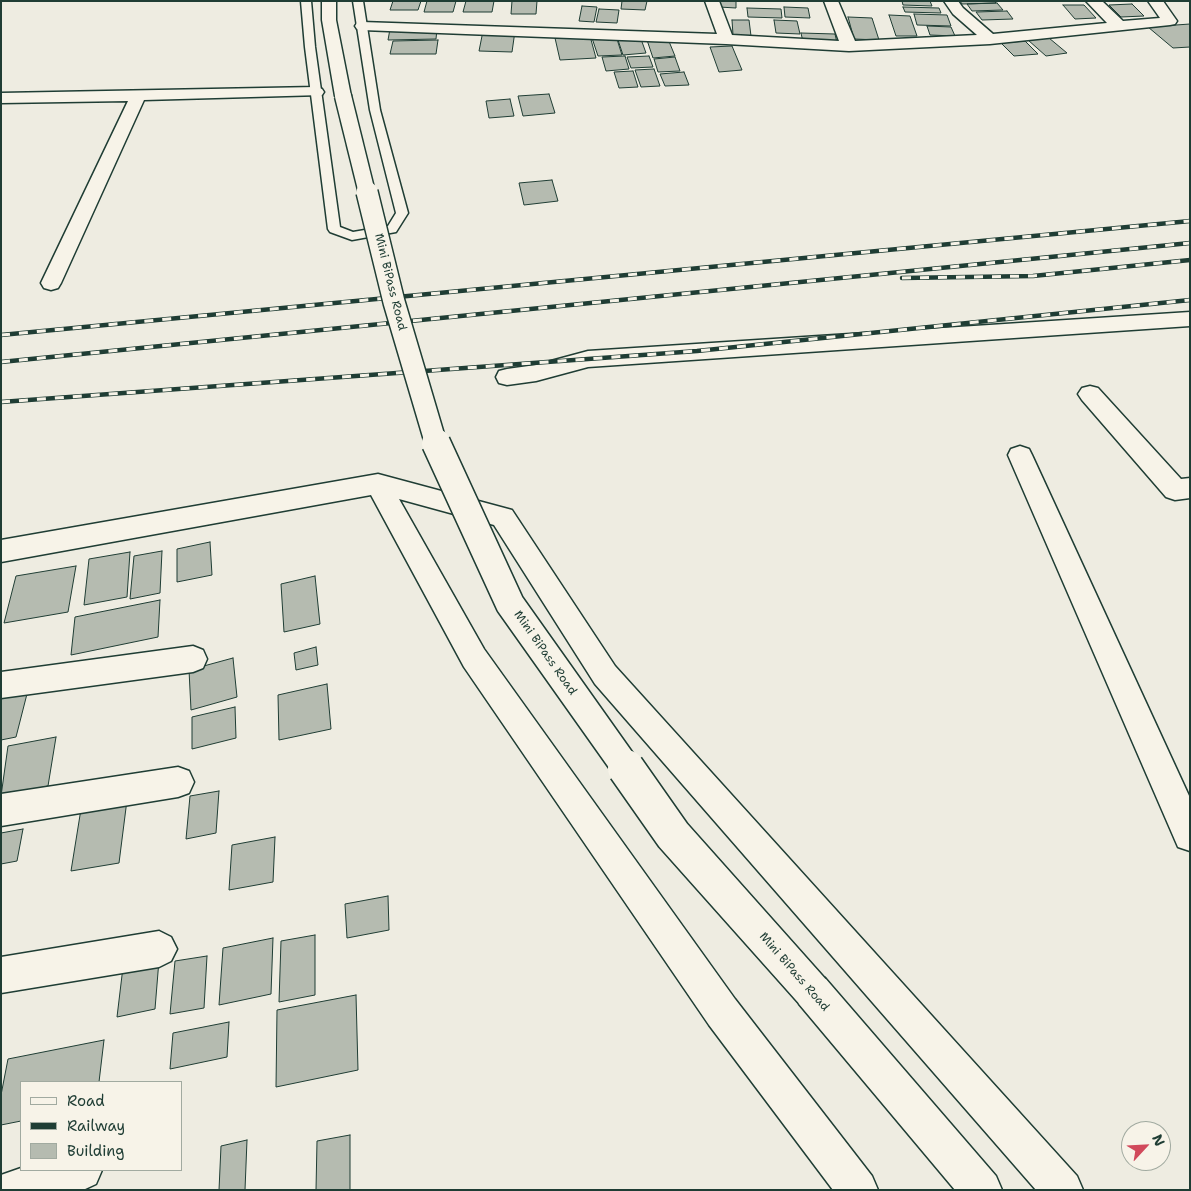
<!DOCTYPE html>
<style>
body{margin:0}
#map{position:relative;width:1191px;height:1191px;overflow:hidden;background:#eeece1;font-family:"Shantell Sans",sans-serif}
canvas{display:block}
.frame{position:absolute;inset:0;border:2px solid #1f3d34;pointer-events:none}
.legend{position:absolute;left:20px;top:1081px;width:162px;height:90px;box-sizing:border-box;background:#f7f3e8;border:1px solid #a1aaa0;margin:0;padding:6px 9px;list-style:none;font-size:15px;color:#1f3d34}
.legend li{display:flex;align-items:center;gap:10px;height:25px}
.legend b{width:25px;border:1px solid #a1aaa0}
.north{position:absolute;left:1121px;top:1121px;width:50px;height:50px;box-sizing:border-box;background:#f7f3e8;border:1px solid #a1aaa0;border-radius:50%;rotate:65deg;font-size:14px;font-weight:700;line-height:20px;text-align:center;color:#1f3d34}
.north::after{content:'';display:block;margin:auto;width:18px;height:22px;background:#d1495b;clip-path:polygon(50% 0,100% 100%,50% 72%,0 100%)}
</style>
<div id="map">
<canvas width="1191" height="1191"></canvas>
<div class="frame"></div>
<ul class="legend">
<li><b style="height:6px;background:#f7f3e8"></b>Road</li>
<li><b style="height:6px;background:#1f3d34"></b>Railway</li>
<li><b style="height:14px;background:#b5bbb0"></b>Building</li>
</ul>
<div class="north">N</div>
</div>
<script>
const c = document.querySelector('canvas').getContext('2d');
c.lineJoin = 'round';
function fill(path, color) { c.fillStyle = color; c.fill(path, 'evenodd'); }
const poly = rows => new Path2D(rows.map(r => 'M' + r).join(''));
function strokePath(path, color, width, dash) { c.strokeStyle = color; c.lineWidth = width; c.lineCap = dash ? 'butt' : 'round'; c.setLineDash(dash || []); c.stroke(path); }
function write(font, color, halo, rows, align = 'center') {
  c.font = font + ' "Shantell Sans",sans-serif'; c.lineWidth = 4; c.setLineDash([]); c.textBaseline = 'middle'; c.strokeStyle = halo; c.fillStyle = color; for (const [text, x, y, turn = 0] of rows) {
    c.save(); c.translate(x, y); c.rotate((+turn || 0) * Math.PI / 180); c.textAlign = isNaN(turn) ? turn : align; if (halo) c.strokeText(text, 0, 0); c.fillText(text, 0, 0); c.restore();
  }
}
const building = poly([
 [393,1,421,1,418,10,390,10,393,1],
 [427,1,456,1,453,12,424,12,427,1],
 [466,1,494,1,492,12,463,12,466,1],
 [512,1,537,1,536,14,511,14,512,1],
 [622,1,647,1,645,10,621,9,622,1],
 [719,1,736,1,736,8,719,7,719,1],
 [902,1,930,1,932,6,903,5,902,1],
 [960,1,994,1,996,3,962,4,960,1],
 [997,3,1003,10,972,11,967,4,997,3],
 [1132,4,1144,16,1121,17,1109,5,1132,4],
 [1063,5,1084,5,1096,18,1075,19,1063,5],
 [582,6,597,7,594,22,579,21,582,6],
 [784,7,808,8,810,18,785,17,784,7],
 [903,7,939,8,941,13,905,12,903,7],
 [747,8,781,9,782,18,748,17,747,8],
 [599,9,619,10,617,23,596,22,599,9],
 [1007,11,1013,19,982,20,976,12,1007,11],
 [914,14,947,15,951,26,917,25,914,14],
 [889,15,910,16,917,36,896,36,889,15],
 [848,17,872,18,879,40,854,39,848,17],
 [732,20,749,20,751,36,733,35,732,20],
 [774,20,797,21,800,34,776,33,774,20],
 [1190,24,1190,47,1173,48,1148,27,1190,24],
 [927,26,951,27,955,36,930,35,927,26],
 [390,29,437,29,436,39,388,40,390,29],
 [483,31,515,31,512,52,479,51,483,31],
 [801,33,835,34,837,43,803,42,801,33],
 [590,36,596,58,560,60,555,38,590,36],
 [616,36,622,55,598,56,592,38,616,36],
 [1049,38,1067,53,1046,56,1028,40,1049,38],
 [641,39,646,53,623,55,618,40,641,39],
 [668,39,675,56,653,58,647,40,668,39],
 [438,40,436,54,390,54,393,41,438,40],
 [1025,41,1038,54,1014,56,1001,43,1025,41],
 [732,46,742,70,719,72,710,47,732,46],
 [625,56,629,69,606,71,602,57,625,56],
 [649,56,653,67,631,68,627,57,649,56],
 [675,57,680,71,658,72,654,59,675,57],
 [654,69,660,86,641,87,635,70,654,69],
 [633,71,638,87,619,88,614,72,633,71],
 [684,72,689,85,665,86,660,74,684,72],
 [549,94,555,113,523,116,518,96,549,94],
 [510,99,514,116,489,118,486,101,510,99],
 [552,180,558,201,524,205,519,183,552,180],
 [210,542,212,575,177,582,177,549,210,542],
 [162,551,160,593,130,599,134,556,162,551],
 [130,552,127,597,84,605,89,559,130,552],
 [76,566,68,612,4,623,16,576,76,566],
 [315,576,320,624,284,632,281,584,315,576],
 [160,600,158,637,71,655,75,617,160,600],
 [316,647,318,665,296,670,294,653,316,647],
 [233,658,237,697,191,710,189,670,233,658],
 [327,684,331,729,279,740,278,695,327,684],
 [28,690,16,737,1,740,1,693,28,690],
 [235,707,236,738,192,749,192,717,235,707],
 [56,737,48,786,1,796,8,746,56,737],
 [219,791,216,833,186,839,190,796,219,791],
 [127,800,119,863,71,871,81,809,127,800],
 [23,829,17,861,1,864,1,833,23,829],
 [275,837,273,882,229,890,232,845,275,837],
 [388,896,389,930,347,938,345,904,388,896],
 [315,935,315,995,279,1002,281,941,315,935],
 [273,938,271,994,219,1005,223,948,273,938],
 [207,956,204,1008,170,1014,175,961,207,956],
 [159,960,155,1009,117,1017,123,967,159,960],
 [356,995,358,1070,276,1087,277,1010,356,995],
 [229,1022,227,1057,170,1069,173,1033,229,1022],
 [104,1040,99,1082,21,1082,21,1121,1,1125,1,1095,8,1059,104,1040],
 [350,1135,350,1190,316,1190,317,1141,350,1135],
 [247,1140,245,1190,219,1190,221,1146,247,1140]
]);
fill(building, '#b5bbb0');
strokePath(building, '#1f3d34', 1);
const lane = poly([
 [301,1,311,1,315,47,340,227,353,232,388,226,396,213,370,110,353,1,363,1,380,110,408,213,396,232,352,240,330,232,328,229,305,47,301,1]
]);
const street = poly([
 [705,1,719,1,732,35,839,41,824,1,838,1,855,41,977,35,953,14,944,1,958,1,963,8,993,34,1107,23,1086,1,1102,1,1123,21,1160,18,1148,1,1163,1,1177,21,1175,24,1170,25,990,44,849,51,726,44,362,30,357,29,355,26,357,23,362,22,717,34,705,1],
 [316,87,322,89,324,92,322,95,144,100,61,283,58,288,51,290,44,288,41,283,128,101,1,103,1,93,316,87],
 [1190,312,1190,326,588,367,536,381,507,385,499,383,496,377,499,371,507,369,536,365,588,351,1190,312],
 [1090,386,1098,388,1181,479,1190,478,1190,498,1175,500,1166,497,1082,400,1078,394,1082,388,1090,386],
 [1020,446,1029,449,1032,455,1190,798,1190,851,1178,847,1008,455,1011,449,1020,446],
 [193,646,203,650,207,659,203,668,193,672,1,698,1,672,193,646],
 [178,767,189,771,194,782,189,793,178,797,1,826,1,794,178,767],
 [159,931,171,937,177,949,171,961,159,967,1,993,1,957,159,931],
 [21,1168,21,1170,102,1170,96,1184,83,1190,1,1190,1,1175,21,1168]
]);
const secondary = poly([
 [322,1,336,1,336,20,351,96,349,99,343,101,337,99,335,96,322,20,322,1],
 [378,474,512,510,615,666,1077,1176,1083,1190,1036,1190,595,684,494,525,399,499,484,649,735,999,872,1176,878,1190,833,1190,709,1025,464,667,371,495,1,562,1,540,378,474],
 [812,973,825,978,996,1176,1002,1190,955,1190,799,1004,794,991,799,978,812,973]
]);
strokePath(lane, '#1f3d34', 3);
strokePath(street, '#1f3d34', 3);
strokePath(secondary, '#1f3d34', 3);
fill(lane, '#f7f3e8');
fill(street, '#f7f3e8');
fill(secondary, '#f7f3e8');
const rail = poly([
 [902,278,1033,276,1190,260],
 [1,335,1190,221],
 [1,362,1190,243],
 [1,402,697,351,1190,300]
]);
strokePath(rail, '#1f3d34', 4.5);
strokePath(rail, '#f7f3e8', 3, [9]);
const secondaryBridgeFar3 = poly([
 [343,96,367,193]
]);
const secondaryBridgeFar2 = poly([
 [367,192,394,302,436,444]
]);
const secondaryBridgeFar1 = poly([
 [436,443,510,604,627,769]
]);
const secondaryBridge = poly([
 [626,768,673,835,812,991]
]);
strokePath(secondaryBridgeFar3, '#1f3d34', 19, []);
strokePath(secondaryBridgeFar2, '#1f3d34', 24, []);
strokePath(secondaryBridgeFar1, '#1f3d34', 31, []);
strokePath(secondaryBridge, '#1f3d34', 39, []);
strokePath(secondaryBridgeFar3, '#f7f3e8', 16);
strokePath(secondaryBridgeFar2, '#f7f3e8', 21);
strokePath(secondaryBridgeFar1, '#f7f3e8', 28);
strokePath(secondaryBridge, '#f7f3e8', 36);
write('12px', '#1f3d34', '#f7f3e8', [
 ["Mini BiPass Road",390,282,76],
 ["Mini BiPass Road",545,653,55],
 ["Mini BiPass Road",794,972,49]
]);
</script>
